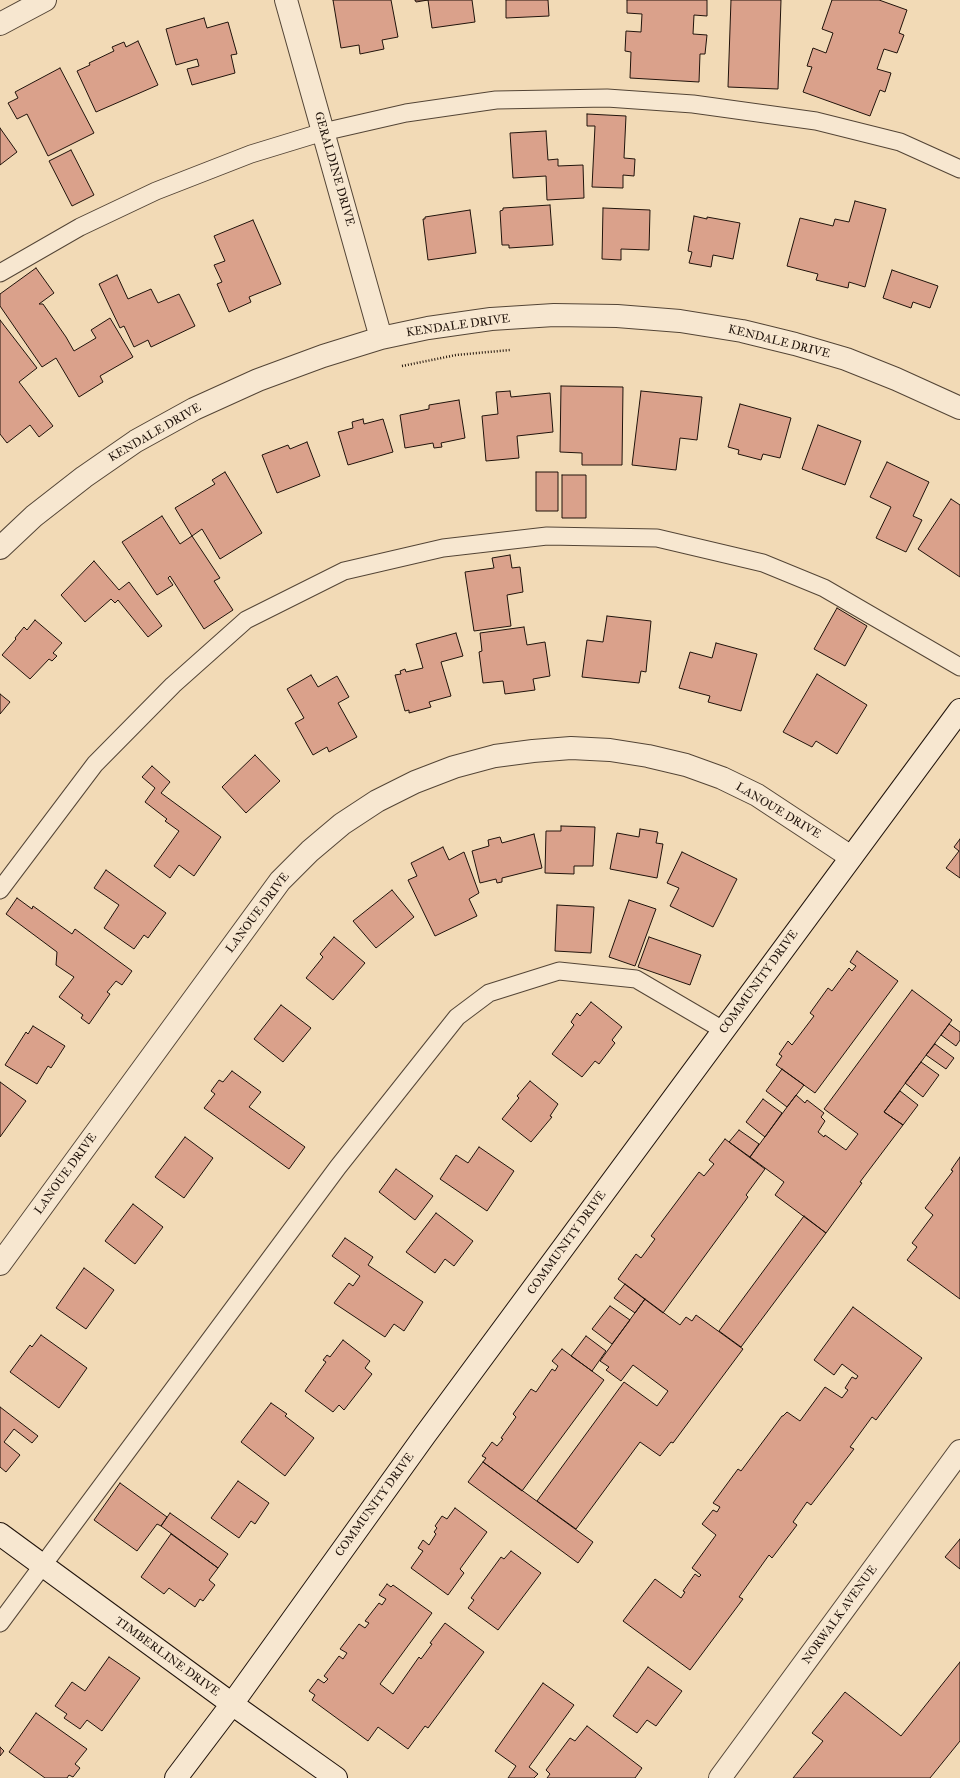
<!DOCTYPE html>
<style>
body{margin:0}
canvas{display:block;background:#f2dab6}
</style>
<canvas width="960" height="1778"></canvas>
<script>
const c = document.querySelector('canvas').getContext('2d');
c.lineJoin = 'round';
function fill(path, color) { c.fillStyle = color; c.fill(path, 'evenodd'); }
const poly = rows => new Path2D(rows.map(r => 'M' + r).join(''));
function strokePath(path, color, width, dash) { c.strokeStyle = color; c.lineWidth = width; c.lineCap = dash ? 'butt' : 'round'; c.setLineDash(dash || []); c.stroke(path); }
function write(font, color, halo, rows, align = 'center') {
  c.font = font + ' "IM FELL Great Primer",serif'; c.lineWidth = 3.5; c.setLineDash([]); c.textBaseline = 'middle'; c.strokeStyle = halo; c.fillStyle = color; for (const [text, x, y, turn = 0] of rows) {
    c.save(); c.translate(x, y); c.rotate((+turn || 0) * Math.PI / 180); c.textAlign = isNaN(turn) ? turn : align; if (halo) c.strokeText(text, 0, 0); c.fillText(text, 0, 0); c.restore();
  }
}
const building = poly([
 [333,0,391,0,398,37,382,40,384,49,360,54,359,45,341,48,333,0],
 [415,0,472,0,475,22,432,28,428,0,416,2,415,0],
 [506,0,548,0,549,16,506,18,506,0],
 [627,0,707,0,707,16,694,15,693,34,707,35,705,54,700,54,699,82,630,78,631,52,625,51,626,31,641,32,642,14,627,13,627,0],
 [731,0,781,0,778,89,728,87,731,0],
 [832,0,879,0,907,10,899,33,904,35,897,53,884,49,877,69,891,73,885,92,880,90,870,116,803,92,812,67,807,66,813,48,826,53,833,33,822,29,832,0],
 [204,18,207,28,228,22,237,54,231,55,235,73,192,85,187,69,199,66,197,59,176,65,166,29,204,18],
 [138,41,158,85,96,112,77,71,90,65,89,63,114,51,112,47,124,42,126,47,138,41],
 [60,68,94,133,48,156,27,114,17,119,8,103,18,98,15,92,60,68],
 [587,114,626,116,624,158,635,159,634,176,623,175,623,188,592,187,595,126,587,126,587,114],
 [0,128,17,152,0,165,0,128],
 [546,131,548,160,558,159,558,166,583,165,584,198,547,200,546,176,513,178,510,133,546,131],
 [71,150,94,195,72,206,49,161,71,150],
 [855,201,886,209,865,287,849,282,848,288,816,280,818,274,787,266,800,218,833,226,835,219,849,222,855,201],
 [550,205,553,245,509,248,509,245,502,245,500,211,503,210,503,208,550,205],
 [603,208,650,210,649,250,621,249,621,260,602,259,603,208],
 [470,210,476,253,428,260,423,219,425,219,425,217,470,210],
 [694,216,707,219,707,217,740,223,733,259,713,255,711,267,689,263,692,252,688,251,694,216],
 [253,220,281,284,249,297,251,302,229,312,217,284,222,282,214,265,225,261,214,236,253,220],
 [36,268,54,293,39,304,43,304,66,337,74,351,96,338,91,330,110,318,133,357,100,376,103,382,79,397,56,358,42,367,0,306,0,294,36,268],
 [892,270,938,286,930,308,913,302,911,308,883,298,892,270],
 [117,275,128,299,151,289,158,303,179,294,195,326,151,347,148,340,134,347,124,326,120,328,99,284,117,275],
 [0,320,37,368,19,382,53,426,39,437,30,425,7,443,0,434,0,320],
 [561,386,623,387,622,465,582,465,582,453,560,452,561,386],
 [510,391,511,397,550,393,553,432,517,436,519,458,486,461,482,416,498,414,496,392,510,391],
 [641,391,702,397,697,440,680,438,676,470,632,465,641,391],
 [459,400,465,438,441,443,442,447,434,448,433,443,405,448,400,415,429,409,429,405,459,400],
 [740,404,791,418,780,458,763,454,761,460,738,454,739,450,728,447,740,404],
 [363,419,364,424,383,419,393,452,348,465,338,432,353,428,352,422,363,419],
 [818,425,861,441,845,485,802,469,818,425],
 [307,442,320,476,277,493,262,455,288,445,290,449,307,442],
 [887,462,929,482,913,516,922,520,906,552,876,538,891,507,870,497,887,462],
 [225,472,262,533,220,559,202,529,192,536,175,508,215,484,212,480,225,472],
 [536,472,558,472,558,511,536,511,536,472],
 [562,475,586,475,586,518,562,518,562,475],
 [951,499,960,505,960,577,918,549,951,499],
 [162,516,180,544,192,536,220,578,214,581,233,610,204,629,170,576,168,578,173,585,157,595,122,542,162,516],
 [510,555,512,568,520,567,523,592,507,595,511,626,474,631,465,572,494,568,492,558,510,555],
 [94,561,119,590,129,582,162,626,148,637,118,600,115,603,111,599,85,622,61,595,94,561],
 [837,608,867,626,845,666,814,649,837,608],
 [607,616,651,621,646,672,641,671,639,683,582,677,587,640,603,642,607,616],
 [35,620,62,643,53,653,57,656,52,661,49,659,30,679,2,655,16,639,15,638,24,627,27,630,35,620],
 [524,627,527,645,545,642,550,676,533,679,535,690,505,694,503,681,483,683,479,652,482,651,480,633,524,627],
 [456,633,463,656,441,662,451,696,429,702,431,707,409,713,409,710,405,711,395,675,401,674,400,671,405,669,406,672,423,668,416,644,456,633],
 [716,643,757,654,741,711,708,702,710,696,679,688,690,652,712,658,716,643],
 [817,674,867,705,837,754,816,741,812,747,783,732,817,674],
 [311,675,318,687,337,676,349,697,338,703,357,737,329,752,327,747,313,755,295,723,304,718,287,689,311,675],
 [0,694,10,702,0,714,0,694],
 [255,755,280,781,246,813,222,787,255,755],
 [152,766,170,782,161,793,221,837,194,876,179,865,170,878,154,866,179,831,165,821,167,819,145,802,155,788,142,777,152,766],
 [561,826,595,827,593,866,574,866,574,874,545,873,546,831,561,831,561,826],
 [640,829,658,832,656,843,663,844,657,878,610,869,617,833,639,837,640,829],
 [534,834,542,868,502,878,502,882,497,883,496,879,480,883,472,851,489,846,488,840,500,837,502,843,534,834],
 [960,839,960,878,946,868,959,851,954,847,960,839],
 [443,847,449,860,464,852,479,893,469,899,477,916,435,936,408,880,417,876,411,863,443,847],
 [682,852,737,879,713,927,670,906,679,888,667,883,682,852],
 [106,870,166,913,148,938,144,935,134,949,104,928,119,905,94,888,106,870],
 [392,890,414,917,376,948,353,921,392,890],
 [17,898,32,909,33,906,72,934,75,929,132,971,122,985,116,981,107,992,110,994,89,1024,81,1018,83,1015,59,997,74,977,56,965,57,952,6,914,17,898],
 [629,900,656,909,635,966,609,957,629,900],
 [557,905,594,907,591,953,555,951,557,905],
 [334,937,365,963,333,1000,306,978,323,957,320,954,334,937],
 [649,937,701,955,690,985,638,967,649,937],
 [857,951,898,981,815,1093,776,1065,782,1056,779,1054,788,1041,792,1045,814,1016,810,1013,828,988,832,991,849,968,852,971,856,966,850,962,857,951],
 [912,990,952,1020,884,1112,903,1125,860,1182,862,1183,826,1233,775,1195,784,1182,750,1157,796,1095,805,1103,807,1100,824,1113,821,1117,825,1121,818,1132,824,1137,825,1135,846,1150,858,1134,824,1109,912,990],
 [591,1002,622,1027,612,1040,615,1043,599,1064,595,1061,582,1077,552,1054,574,1025,571,1022,577,1013,580,1016,591,1002],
 [281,1005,311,1028,283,1062,254,1039,281,1005],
 [949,1024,960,1032,960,1040,956,1046,941,1035,949,1024],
 [33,1026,65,1046,51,1068,48,1066,37,1084,5,1065,26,1032,28,1034,33,1026],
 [935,1044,954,1058,946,1069,926,1055,935,1044],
 [921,1062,939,1075,923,1097,905,1083,921,1062],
 [782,1069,804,1085,787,1107,766,1091,782,1069],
 [232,1071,261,1092,249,1107,305,1147,289,1169,204,1108,215,1094,211,1091,219,1080,223,1082,232,1071],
 [530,1081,558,1104,550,1116,552,1117,531,1142,502,1119,519,1098,517,1096,530,1081],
 [0,1082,26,1101,0,1137,0,1082],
 [900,1091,918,1105,903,1125,884,1112,900,1091],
 [763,1099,782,1113,765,1137,746,1122,763,1099],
 [739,1130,759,1144,750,1157,729,1142,739,1130],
 [185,1137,213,1158,184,1198,155,1177,185,1137],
 [725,1139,765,1169,746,1195,748,1197,663,1313,618,1279,636,1254,641,1258,655,1239,651,1236,699,1172,704,1176,714,1164,709,1160,725,1139],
 [479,1147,514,1171,487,1211,440,1179,456,1155,468,1163,479,1147],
 [960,1157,960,1299,907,1260,917,1247,912,1243,933,1215,925,1208,953,1171,951,1170,960,1157],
 [396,1169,433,1196,415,1220,379,1192,396,1169],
 [133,1204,163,1227,135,1264,105,1241,133,1204],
 [436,1213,473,1241,454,1266,445,1259,435,1273,406,1252,436,1213],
 [804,1216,826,1233,741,1347,719,1331,804,1216],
 [345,1238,373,1257,368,1265,423,1302,404,1331,394,1324,385,1337,334,1303,349,1283,353,1286,360,1276,332,1256,345,1238],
 [84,1268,114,1290,86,1329,56,1308,84,1268],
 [625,1284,645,1299,635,1313,614,1298,625,1284],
 [645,1299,680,1325,686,1317,692,1321,696,1315,743,1349,673,1443,671,1442,660,1456,640,1442,576,1529,537,1501,624,1382,657,1406,668,1391,633,1365,621,1381,606,1370,609,1367,600,1361,645,1299],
 [610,1306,630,1320,612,1344,592,1329,610,1306],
 [853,1307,922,1358,876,1420,872,1417,850,1447,854,1449,811,1505,807,1502,793,1522,797,1525,772,1558,769,1555,739,1597,743,1599,690,1670,623,1621,655,1579,681,1598,685,1592,683,1591,695,1574,699,1577,701,1575,692,1568,716,1535,702,1524,713,1510,717,1512,720,1507,713,1503,738,1469,741,1471,782,1416,783,1416,787,1412,800,1421,825,1387,842,1398,848,1390,845,1388,852,1377,856,1379,858,1376,842,1364,834,1375,814,1360,853,1307],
 [41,1335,87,1368,59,1408,10,1372,30,1345,32,1347,41,1335],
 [586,1336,606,1351,592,1371,571,1356,586,1336],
 [343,1340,370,1361,365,1368,372,1374,344,1410,339,1405,333,1412,305,1391,326,1362,323,1360,327,1355,330,1357,343,1340],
 [562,1349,604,1380,522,1491,483,1462,486,1458,482,1456,492,1442,497,1446,503,1439,501,1438,516,1417,513,1414,531,1389,536,1392,552,1369,555,1371,558,1366,552,1361,562,1349],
 [271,1403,287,1414,285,1416,314,1438,285,1476,241,1442,271,1403],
 [0,1407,38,1436,32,1443,14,1429,4,1442,20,1455,6,1472,0,1467,0,1407],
 [483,1462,593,1542,578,1563,468,1482,483,1462],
 [238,1481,269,1503,255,1524,251,1521,239,1538,211,1518,238,1481],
 [120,1483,167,1517,161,1526,157,1524,137,1551,94,1520,120,1483],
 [455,1508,487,1532,460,1569,464,1573,448,1595,411,1568,423,1551,418,1548,423,1540,429,1545,436,1534,434,1532,437,1528,435,1526,442,1516,447,1519,455,1508],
 [170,1513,228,1554,218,1568,161,1526,170,1513],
 [171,1534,218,1568,209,1580,215,1585,203,1601,200,1599,195,1607,169,1588,164,1594,141,1577,171,1534],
 [960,1539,960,1569,945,1557,960,1539],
 [511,1551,541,1573,498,1630,468,1608,474,1600,471,1598,501,1557,504,1559,511,1551],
 [387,1584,391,1587,393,1585,432,1613,380,1684,393,1694,419,1657,421,1659,432,1644,430,1643,445,1623,484,1652,428,1728,425,1726,408,1749,378,1727,368,1741,312,1700,315,1695,309,1691,318,1679,324,1683,328,1679,324,1676,339,1656,343,1659,347,1653,340,1649,359,1624,365,1628,369,1623,365,1621,379,1603,382,1605,386,1599,379,1595,387,1584],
 [109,1657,140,1678,102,1731,87,1720,80,1729,64,1718,67,1714,55,1706,72,1682,85,1691,109,1657],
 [960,1662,960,1741,930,1778,793,1778,823,1741,812,1733,845,1692,901,1736,960,1662],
 [648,1667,682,1691,656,1726,647,1720,637,1733,613,1716,648,1667],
 [543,1683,574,1705,529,1767,538,1774,534,1778,508,1778,516,1766,495,1751,543,1683],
 [36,1713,87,1749,75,1764,80,1768,73,1777,69,1775,67,1778,45,1778,9,1752,36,1713],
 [587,1726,642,1768,635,1778,547,1778,550,1774,546,1770,570,1738,575,1741,587,1726],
 [0,1747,4,1751,0,1756,0,1747]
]);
fill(building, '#daa18b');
strokePath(building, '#20130b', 1);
const lane = poly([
 [0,273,80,227,156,191,251,154,323,132,406,113,496,100,607,98,693,104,816,121,900,142,960,169],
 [0,890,95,764,173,685,246,620,344,571,443,548,547,536,657,538,763,563,824,588,960,667],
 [0,1623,338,1167,457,1017,489,993,559,971,636,979,723,1030]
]);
const street = poly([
 [286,0,381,338],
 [0,24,45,0],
 [0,548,34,516,84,477,136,441,194,409,258,380,323,356,381,338,428,328,491,319,554,315,617,316,680,321,742,331,795,344,846,359,896,379,960,408],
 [0,1264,280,881,310,851,342,824,377,801,415,782,454,767,495,756,533,751,571,748,610,750,648,756,686,765,722,778,757,795,851,857],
 [720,1778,960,1451]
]);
const secondary = poly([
 [0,1534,232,1704,336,1778],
 [176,1778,232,1704,425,1435,960,710]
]);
strokePath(lane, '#544536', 19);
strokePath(street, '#544536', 24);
strokePath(secondary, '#20130b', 24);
strokePath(poly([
 [402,366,456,355,510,350]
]), '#20130b', 2.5, [1, 2]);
strokePath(lane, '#f7e7d0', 17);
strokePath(street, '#f7e7d0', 22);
strokePath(secondary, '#f7e7d0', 22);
write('12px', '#20130b', '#f7e7d0', [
 ["GERALDINE DRIVE",334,169,74],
 ["KENDALE DRIVE",458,326,-8],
 ["KENDALE DRIVE",779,342,14],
 ["KENDALE DRIVE",155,433,-30],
 ["LANOUE DRIVE",778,811,31],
 ["LANOUE DRIVE",258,913,-53],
 ["COMMUNITY DRIVE",759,982,-54],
 ["LANOUE DRIVE",66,1174,-54],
 ["COMMUNITY DRIVE",567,1243,-54],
 ["COMMUNITY DRIVE",375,1505,-54],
 ["NORWALK AVENUE",840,1615,-54],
 ["TIMBERLINE DRIVE",167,1657,36]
]);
</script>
